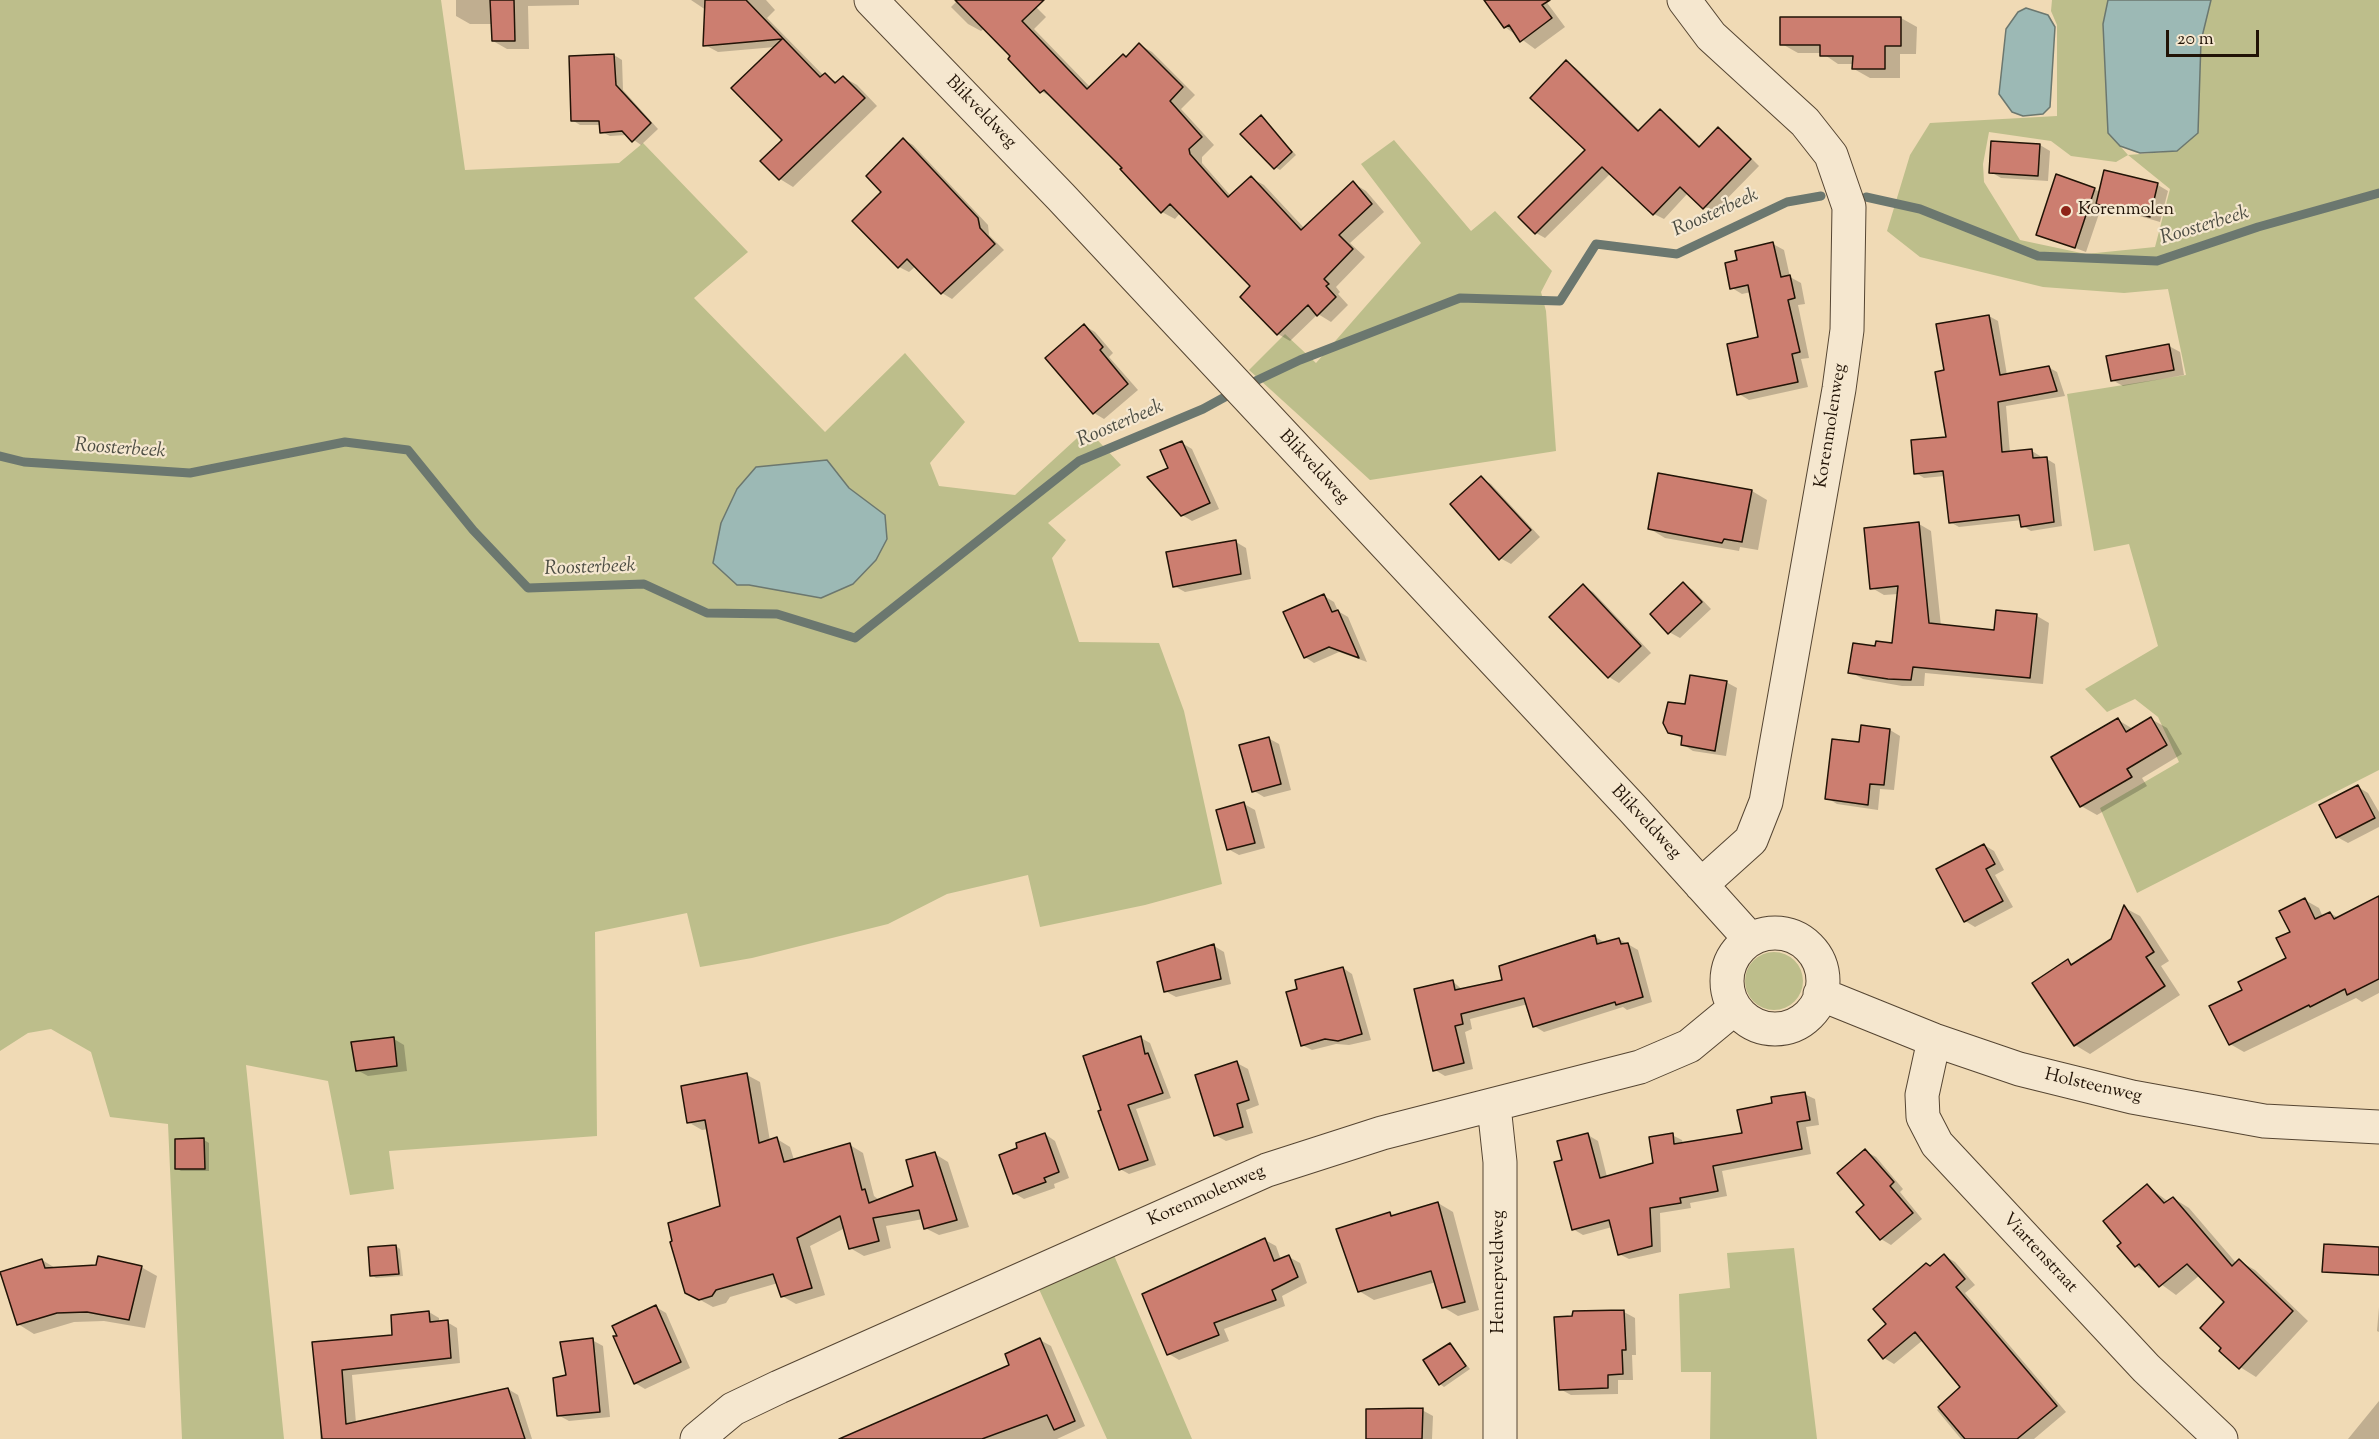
<!DOCTYPE html>
<style>
body{margin:0}
#map{position:relative;width:2379px;height:1439px;overflow:hidden;background:#f0dab5;font-family:"Sorts Mill Goudy",serif}
canvas{display:block}
.scale{position:absolute;left:2166px;top:30px;width:93px;height:27px;box-sizing:border-box;border:3px solid #211306;border-top:0;padding-left:8px;font-size:18px;line-height:21px;white-space:nowrap;color:#211306;-webkit-text-stroke:4px #f5e7cf;paint-order:stroke}
</style>
<div id="map">
<canvas width="2379" height="1439"></canvas>
<div class="scale">20 m</div>
</div>
<script>
const c = document.querySelector('canvas').getContext('2d');
c.lineJoin = 'round';
function fill(path, color) { c.fillStyle = color; c.fill(path, 'evenodd'); }
const poly = rows => new Path2D(rows.map(r => 'M' + r).join(''));
function strokePath(path, color, width, dash) { c.strokeStyle = color; c.lineWidth = width; c.lineCap = dash ? 'butt' : 'round'; c.setLineDash(dash || []); c.stroke(path); }
function write(font, color, halo, rows, align = 'center') {
  c.font = font + ' "Sorts Mill Goudy",serif'; c.lineWidth = 4.5; c.setLineDash([]); c.textBaseline = 'middle'; c.strokeStyle = halo; c.fillStyle = color; for (const [text, x, y, turn = 0] of rows) {
    c.save(); c.translate(x, y); c.rotate((+turn || 0) * Math.PI / 180); c.textAlign = isNaN(turn) ? turn : align; if (halo) c.strokeText(text, 0, 0); c.fillText(text, 0, 0); c.restore();
  }
}
fill(poly([
 [0,0,441,0,465,170,619,163,643,143,748,252,694,298,825,432,905,353,965,422,930,463,939,486,1015,495,1087,429,1121,465,1048,523,1066,540,1052,558,1079,642,1159,643,1184,711,1222,884,1145,905,1040,927,1028,875,947,894,888,924,752,958,700,967,687,913,595,932,597,1136,389,1151,394,1189,350,1195,328,1081,246,1065,284,1439,182,1439,168,1124,110,1117,91,1052,51,1029,28,1033,0,1051],
 [827,460,849,488,885,515,821,598,749,585,756,467],
 [2052,0,2108,0,2103,24,2108,132,2128,155,2177,151,2198,133,2201,41,2211,0,2379,0,2379,770,2137,893,2100,808,2179,762,2158,717,2135,699,2107,712,2085,689,2158,646,2129,544,2094,551,2067,394,2186,375,2168,289,2124,293,2043,287,1920,257,1887,231,1910,155,1930,123,2057,116,2057,25,2051,11],
 [1989,132,2051,141,2071,156,2116,162,2128,155,2170,189,2155,247,2086,254,2020,240,1984,182,1983,164],
 [1394,140,1471,231,1495,211,1552,271,1541,292,1546,311,1556,451,1370,480,1249,370,1285,334,1316,363,1421,243,1361,164],
 '1745 981a29 29 0 1 1 58 0a29 29 0 1 1-58 0Z',
 [1794,1248,1817,1439,1710,1439,1711,1372,1681,1372,1679,1294,1730,1288,1727,1253],
 [1113,1253,1192,1439,1107,1439,1038,1287]
]), '#bdbe8b');
const water = poly([
 [2108,0,2211,0,2201,41,2198,133,2177,151,2140,153,2120,146,2108,133,2103,24,2108,0],
 [2026,8,2048,15,2055,27,2050,107,2043,114,2023,116,2012,112,1999,94,2006,29,2018,12,2026,8],
 [827,460,849,488,885,515,887,539,876,560,853,584,821,598,749,585,737,585,713,563,721,523,737,489,756,467,827,460]
]);
fill(water, '#9cb9b5');
strokePath(water, '#6b776f', 1.5);
fill(poly([
 [456,0,579,0,579,5,528,6,529,49,507,49,493,41,493,24,470,24,456,16],
 [691,0,766,0,775,10,767,18,824,76,837,82,843,77,857,85,877,106,793,187,780,179,784,140,775,47,718,52,705,45,706,10],
 [958,0,1029,0,1046,17,1034,29,1091,88,1140,45,1152,52,1195,95,1181,109,1214,145,1202,157,1202,163,1231,196,1251,178,1264,185,1305,229,1353,183,1366,191,1384,212,1350,243,1365,257,1336,287,1340,292,1338,294,1348,305,1331,322,1318,314,1290,341,1278,334,1252,286,1181,212,1175,219,1162,212,1124,167,1054,99,1041,91,985,28,981,31,968,24,951,7],
 [1486,0,1545,0,1565,27,1535,49,1505,27],
 [1901,18,1917,27,1916,54,1900,54,1900,78,1870,78,1854,69,1854,64,1838,64,1822,53,1798,53,1782,44],
 [614,55,622,60,623,90,658,129,641,145,627,135,610,136,602,132,601,125,580,125,572,120,583,57],
 [1566,62,1576,68,1640,131,1660,111,1670,117,1701,147,1718,129,1728,135,1759,166,1713,213,1688,193,1664,219,1654,214,1611,173,1545,238,1536,233,1587,150],
 [1261,117,1296,155,1280,170,1275,167],
 [903,139,913,145,988,225,989,235,1004,250,952,299,942,293,916,266,909,272,899,267,883,192],
 [2040,145,2050,151,2048,181,2001,178,1991,172],
 [2105,172,2158,185,2168,191,2160,222,2102,205,2086,252,2038,234,2094,189,2100,192],
 [1773,244,1784,250,1790,277,1801,283,1805,304,1798,305,1809,358,1801,359,1808,387,1749,400,1739,394,1760,338,1751,292,1742,294,1732,288,1739,261],
 [1989,316,1998,321,2007,375,2048,367,2057,372,2065,396,2006,406,2010,453,2032,451,2040,456,2041,459,2047,459,2055,464,2062,526,2031,531,2023,526,2022,520,1959,527,1950,522,1945,476,1924,478,1916,473,1948,439,1946,371],
 [1085,326,1095,332,1113,353,1109,357,1138,390,1104,419,1094,413,1047,359],
 [2169,346,2180,352,2184,375,2123,386,2112,380],
 [1182,443,1192,449,1219,509,1192,521,1182,515,1170,468],
 [1481,478,1491,484,1540,537,1511,564,1500,558],
 [1752,491,1767,500,1758,550,1740,547,1739,551,1665,538,1650,529],
 [1919,524,1931,531,1941,626,1996,632,2037,616,2049,623,2043,684,1925,673,1924,686,1902,686,1863,679,1850,672,1876,648,1893,645,1898,594,1884,595,1872,588],
 [1236,542,1246,548,1251,579,1185,592,1174,586],
 [1683,584,1693,590,1711,609,1680,638,1669,632],
 [1583,586,1593,592,1651,653,1619,683,1609,677],
 [1324,596,1334,602,1338,611,1348,617,1367,662,1339,652,1314,663,1305,657],
 [1726,682,1737,688,1726,756,1693,751,1682,744,1683,739,1670,732,1687,705],
 [2151,719,2167,728,2182,754,2142,778,2147,786,2097,815,2081,806,2118,720,2133,729],
 [1862,727,1890,730,1900,736,1894,790,1880,789,1878,810,1837,804,1827,798,1860,744],
 [1268,738,1279,744,1291,790,1264,797,1254,791],
 [2358,787,2368,793,2379,812,2379,827,2348,843,2337,837],
 [1244,804,1255,810,1265,848,1239,855,1228,849],
 [1984,845,1994,851,2004,870,1995,875,2013,907,1975,927,1965,921],
 [2379,898,2379,993,2362,1002,2356,998,2244,1052,2230,1044,2244,990,2288,959,2292,932,2305,900,2319,908,2323,917,2330,913,2339,918],
 [2125,908,2140,916,2169,961,2161,966,2180,995,2090,1054,2075,1045,2068,961,2074,965,2113,940],
 [1595,937,1606,943,1619,939,1638,950,1652,1002,1627,1010,1623,1007,1544,1032,1534,1026,1528,1004,1470,1019,1472,1029,1465,1032,1473,1069,1445,1076,1435,1070,1452,981,1463,990,1504,981],
 [1214,946,1224,952,1231,984,1176,997,1165,991],
 [1343,968,1352,974,1371,1040,1349,1045,1336,1044,1312,1050,1302,1045],
 [1141,1038,1150,1043,1171,1098,1136,1109,1156,1165,1129,1174,1120,1169,1103,1111],
 [394,1039,404,1045,407,1071,368,1076,357,1070],
 [1237,1063,1248,1069,1259,1105,1246,1110,1253,1133,1226,1141,1215,1135],
 [747,1075,760,1082,770,1141,777,1139,790,1147,794,1160,850,1145,863,1153,874,1196,879,1200,915,1187,935,1154,948,1162,969,1227,939,1235,925,1228,923,1219,886,1226,891,1248,864,1256,850,1248,845,1228,810,1246,825,1295,796,1304,782,1296,778,1283,730,1297,726,1303,713,1307,686,1292,722,1207,708,1129,702,1130,688,1122],
 [1804,1094,1815,1099,1819,1125,1806,1127,1811,1154,1722,1171,1727,1196,1690,1203,1691,1208,1660,1213,1661,1252,1629,1259,1619,1254,1612,1227,1583,1235,1573,1229,1564,1161,1588,1135,1598,1141,1607,1177,1654,1164,1672,1135,1682,1140,1683,1144,1743,1135,1774,1104],
 [1045,1134,1055,1141,1069,1178,1054,1184,1055,1188,1024,1199,1014,1193,1019,1149],
 [176,1140,204,1140,209,1143,209,1171,181,1171,176,1168],
 [1865,1151,1876,1157,1903,1189,1900,1192,1922,1219,1891,1245,1881,1239,1858,1213,1867,1205],
 [2147,1186,2169,1202,2173,1198,2189,1208,2237,1264,2239,1261,2255,1270,2308,1321,2256,1377,2240,1367,2226,1302,2200,1275,2176,1295,2136,1266],
 [1438,1203,1453,1212,1479,1310,1458,1316,1443,1307,1436,1282,1374,1300,1359,1291,1390,1214,1395,1217],
 [1265,1240,1276,1246,1281,1260,1289,1257,1300,1263,1307,1283,1282,1296,1285,1306,1224,1329,1229,1341,1179,1360,1169,1354],
 [396,1246,400,1249,403,1276,376,1278,372,1275],
 [1945,1256,1955,1262,1975,1285,1965,1293,2066,1412,2034,1439,1961,1439,1937,1410,1962,1387,1923,1340,1894,1364,1884,1358,1870,1340,1888,1324,1931,1267],
 [42,1260,57,1269,141,1267,157,1276,145,1328,104,1321,74,1322,34,1334,18,1324],
 [656,1307,666,1313,690,1368,645,1389,635,1383,619,1337],
 [2379,1307,2379,1332,2377,1331],
 [429,1312,439,1318,439,1322,447,1322,457,1328,460,1363,352,1375,356,1423,508,1389,518,1395,532,1439,320,1439,320,1427,322,1426,314,1343,394,1336],
 [1624,1312,1635,1318,1636,1355,1632,1355,1633,1380,1618,1380,1618,1394,1571,1395,1560,1389],
 [592,1340,603,1346,610,1417,569,1421,558,1415,568,1377],
 [1040,1340,1051,1346,1085,1426,1057,1439,842,1439,1011,1366],
 [1450,1345,1470,1369,1444,1387,1440,1384],
 [2379,1401,2379,1439,2348,1439],
 [1422,1410,1433,1416,1432,1439,1367,1439]
]), '#0003');
strokePath(poly([
 [1866,197,1920,209,2038,256,2157,261,2258,227,2379,193],
 [1245,386,1300,360,1460,298,1560,301,1596,244,1677,254,1787,202,1821,196],
 [0,456,24,462,190,473,345,442,408,450,473,530,528,588,644,584,707,613,777,614,855,638,1079,461,1203,409,1234,392]
]), '#6b776f', 9);
const building = poly([
 [490,0,514,0,515,41,492,41,490,0],
 [705,0,746,0,820,77,825,73,835,83,843,76,865,98,779,180,760,161,782,140,731,88,782,39,703,46,705,0],
 [955,0,1044,0,1022,21,1087,89,1123,54,1126,57,1139,43,1183,87,1170,101,1202,137,1189,149,1190,154,1228,197,1251,176,1301,230,1353,181,1372,204,1339,235,1353,249,1324,279,1329,284,1326,286,1336,297,1317,316,1308,305,1277,335,1240,297,1250,286,1170,204,1161,213,1120,169,1122,168,1044,90,1040,93,1008,59,1010,56,955,0],
 [1484,0,1550,0,1542,5,1552,18,1520,42,1509,25,1504,28,1484,0],
 [1780,17,1901,17,1901,46,1885,46,1885,69,1852,69,1853,56,1820,56,1820,45,1780,45,1780,17],
 [614,54,616,85,651,123,632,142,622,131,600,133,599,121,571,121,569,56,614,54],
 [1566,60,1638,131,1660,109,1699,147,1718,127,1751,159,1703,209,1680,187,1653,215,1602,167,1535,234,1518,217,1585,150,1530,98,1566,60],
 [1261,115,1292,152,1274,169,1240,134,1261,115],
 [903,138,978,218,980,228,995,244,941,294,907,259,898,268,852,221,881,192,866,176,903,138],
 [1991,141,2040,144,2038,176,1989,173,1991,141],
 [2104,170,2158,183,2150,217,2096,204,2104,170],
 [2056,174,2095,188,2075,248,2036,235,2056,174],
 [1773,242,1781,277,1790,275,1795,298,1788,300,1800,352,1792,354,1798,382,1737,395,1727,344,1758,337,1748,285,1730,289,1725,263,1737,260,1735,251,1773,242],
 [1989,315,2000,375,2049,366,2057,391,1998,402,2002,452,2032,449,2033,458,2047,457,2054,522,2021,527,2019,515,1949,523,1943,471,1914,474,1911,440,1946,437,1935,372,1944,370,1936,324,1989,315],
 [1084,324,1103,347,1100,350,1128,384,1093,414,1045,358,1084,324],
 [2169,344,2174,370,2111,381,2106,356,2169,344],
 [1182,441,1210,503,1181,516,1147,477,1168,468,1160,450,1182,441],
 [1658,473,1752,490,1742,542,1724,539,1722,543,1648,529,1658,473],
 [1481,476,1531,530,1499,560,1450,504,1481,476],
 [1919,522,1929,623,1994,630,1996,610,2037,614,2030,678,1913,667,1911,680,1888,679,1848,673,1853,643,1875,646,1876,641,1892,643,1898,586,1870,589,1864,528,1919,522],
 [1236,540,1241,574,1173,587,1166,552,1236,540],
 [1683,582,1702,602,1668,634,1650,614,1683,582],
 [1583,584,1641,646,1608,678,1549,617,1583,584],
 [1324,594,1332,612,1338,610,1359,658,1329,647,1304,658,1283,612,1324,594],
 [1690,675,1727,681,1715,751,1681,745,1682,736,1668,733,1663,723,1668,702,1685,704,1690,675],
 [2151,717,2167,745,2127,769,2132,777,2080,807,2051,757,2118,718,2126,732,2151,717],
 [1861,725,1890,729,1884,785,1870,784,1868,805,1825,799,1832,739,1859,742,1861,725],
 [1269,737,1281,784,1252,792,1239,745,1269,737],
 [2358,785,2375,818,2336,838,2319,805,2358,785],
 [1244,802,1255,843,1227,850,1216,810,1244,802],
 [1984,844,1995,864,1986,869,2003,901,1964,922,1936,869,1984,844],
 [2379,896,2379,979,2347,995,2345,989,2310,1007,2309,1005,2229,1045,2209,1006,2242,990,2238,982,2286,958,2276,938,2290,932,2279,911,2305,898,2315,919,2330,912,2334,919,2379,896],
 [2124,905,2154,952,2146,957,2165,986,2074,1046,2032,983,2068,959,2071,965,2111,939,2124,905],
 [1595,935,1597,944,1619,938,1621,944,1628,943,1643,997,1616,1005,1615,1002,1533,1027,1524,998,1461,1014,1463,1024,1455,1026,1464,1063,1433,1071,1414,989,1453,980,1455,990,1502,980,1499,966,1595,935],
 [1214,944,1221,979,1164,992,1157,962,1214,944],
 [1343,967,1362,1034,1338,1041,1325,1039,1301,1046,1286,992,1297,989,1295,980,1343,967],
 [1141,1036,1145,1054,1148,1053,1163,1093,1128,1105,1148,1160,1119,1170,1098,1111,1101,1110,1083,1056,1141,1036],
 [394,1037,397,1066,356,1071,351,1042,394,1037],
 [1237,1061,1249,1100,1237,1104,1243,1127,1214,1136,1195,1075,1237,1061],
 [747,1073,759,1143,777,1137,784,1162,850,1143,862,1190,865,1189,869,1203,913,1186,906,1160,935,1152,957,1220,924,1229,919,1210,873,1218,879,1241,849,1249,840,1216,797,1238,812,1288,781,1297,773,1274,716,1290,712,1296,699,1300,685,1293,670,1242,672,1241,668,1223,720,1206,705,1120,687,1123,681,1086,747,1073],
 [1805,1092,1810,1120,1797,1122,1802,1149,1713,1166,1718,1191,1680,1198,1681,1203,1650,1208,1652,1246,1618,1255,1609,1220,1572,1230,1554,1162,1562,1160,1557,1141,1588,1133,1600,1178,1653,1163,1649,1137,1673,1133,1674,1144,1742,1133,1737,1110,1772,1103,1771,1097,1805,1092],
 [1045,1133,1059,1172,1044,1178,1046,1182,1013,1194,999,1155,1017,1148,1016,1143,1045,1133],
 [204,1138,205,1169,175,1169,175,1139,204,1138],
 [1865,1149,1894,1182,1890,1186,1913,1213,1880,1240,1856,1212,1864,1205,1837,1173,1865,1149],
 [2147,1184,2164,1203,2173,1197,2232,1266,2239,1259,2293,1311,2239,1369,2219,1351,2221,1348,2200,1328,2224,1302,2187,1264,2159,1287,2139,1264,2135,1267,2117,1246,2121,1243,2103,1221,2147,1184],
 [1438,1202,1465,1302,1442,1308,1431,1271,1358,1292,1336,1229,1390,1212,1391,1216,1438,1202],
 [1265,1238,1274,1261,1289,1255,1298,1277,1272,1290,1276,1300,1214,1323,1219,1335,1167,1355,1142,1294,1265,1238],
 [2324,1244,2379,1247,2379,1275,2322,1272,2324,1244],
 [396,1245,399,1274,370,1276,368,1247,396,1245],
 [1944,1254,1965,1279,1956,1287,2057,1406,2017,1439,1965,1439,1938,1407,1960,1387,1915,1332,1883,1359,1868,1340,1886,1324,1873,1309,1926,1263,1930,1266,1944,1254],
 [98,1256,142,1266,129,1320,87,1312,57,1313,17,1325,0,1272,42,1259,45,1268,96,1265,98,1256],
 [656,1305,681,1362,634,1384,613,1336,617,1336,612,1326,656,1305],
 [1624,1310,1626,1350,1622,1350,1623,1374,1608,1375,1608,1388,1559,1390,1554,1317,1572,1316,1573,1311,1624,1310],
 [429,1311,430,1322,448,1320,451,1358,342,1370,346,1424,508,1388,525,1439,322,1439,312,1342,392,1335,391,1315,429,1311],
 [593,1338,600,1412,557,1416,553,1378,566,1375,560,1342,593,1338],
 [1040,1338,1075,1421,1054,1430,1047,1415,982,1439,839,1439,1009,1365,1005,1354,1040,1338],
 [1450,1343,1466,1366,1439,1385,1423,1360,1450,1343],
 [1423,1408,1422,1439,1366,1439,1366,1409,1423,1408]
]);
fill(building, '#cc7e70');
strokePath(building, '#211306', 1.5);
const minor = poly([
 [871,0,1061,197,1632,808,1750,939],
 [1684,0,1711,36,1805,122,1831,155,1849,207,1847,330,1839,389,1766,802,1751,840,1701,885],
 '1727 981a48 48 0 1 1 96 0a48 48 0 1 1-96 0Z',
 [1820,994,1934,1040,2019,1069,2132,1097,2264,1121,2379,1127],
 [1934,1040,1922,1095,1923,1117,1937,1144,2146,1368,2221,1439],
 [1494,1106,1500,1162,1500,1439],
 [697,1439,733,1409,779,1387,1267,1170,1382,1133,1640,1067,1689,1046,1735,1008]
]);
strokePath(minor, '#554532', 35);
strokePath(minor, '#f5e7cf', 33);
for (const [x, y, r, color] of [
 [2066,211,6,"#8f2418"]
]) { const dot = new Path2D(); dot.arc(x, y, r, 0, 2 * Math.PI); c.fillStyle = color; c.fill(dot); strokePath(dot, '#f5e7cf', 2); }
write('18px', '#211306', '#f5e7cf', [
 ["Blikveldweg",980,113,46],
 ["Korenmolenweg",1832,426,-81],
 ["Blikveldweg",1313,468,47],
 ["Blikveldweg",1645,823,47],
 ["Holsteenweg",2093,1087,13],
 ["Korenmolenweg",1207,1197,-24],
 ["Viartenstraat",2039,1254,47],
 ["Hennepveldweg",1500,1272,-90]
]);
write('18px', '#211306', '#f5e7cf', [
 ["Korenmolen",2078,211]
], 'left');
write('italic 20px', '#4c4d43', '#f5e7cf', [
 ["Roosterbeek",1716,214,-24],
 ["Roosterbeek",2205,227,-17],
 ["Roosterbeek",1121,425,-23],
 ["Roosterbeek",120,450,4],
 ["Roosterbeek",590,569,-2]
]);
</script>
